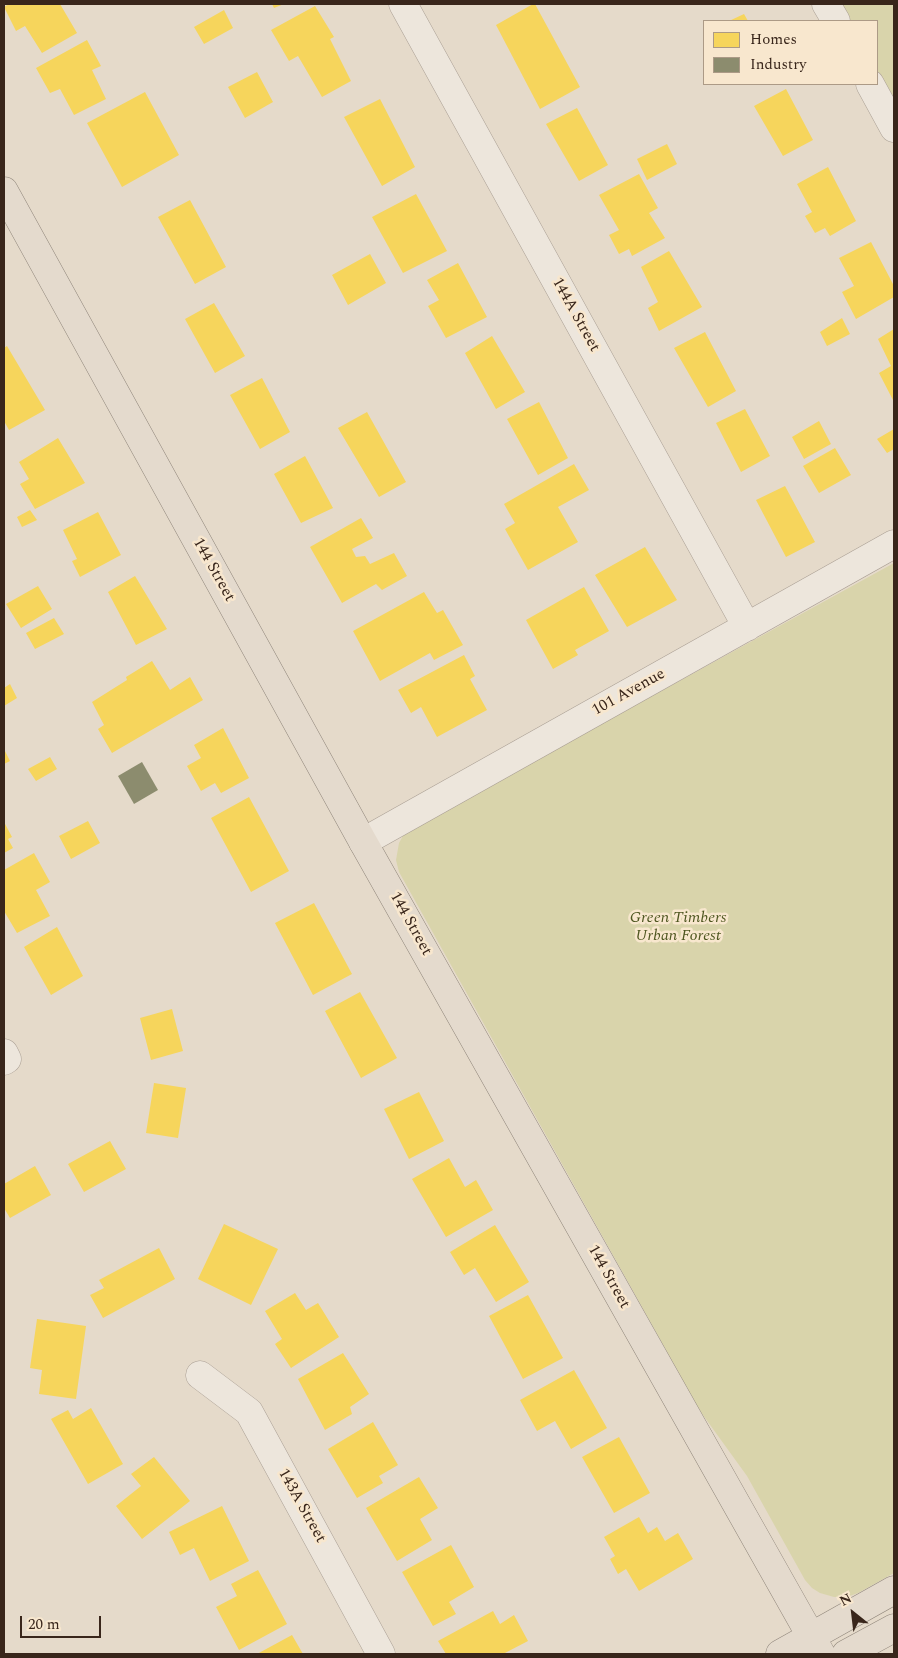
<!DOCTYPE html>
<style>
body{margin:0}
#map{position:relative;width:898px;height:1658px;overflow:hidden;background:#e5daca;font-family:Spectral,serif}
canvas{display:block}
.frame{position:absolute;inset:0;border:5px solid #39261b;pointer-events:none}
.legend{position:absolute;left:703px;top:20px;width:175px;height:65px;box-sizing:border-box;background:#f8e7ce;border:1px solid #ac9a86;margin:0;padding:6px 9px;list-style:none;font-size:15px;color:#39261b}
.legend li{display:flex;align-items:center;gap:10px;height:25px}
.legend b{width:25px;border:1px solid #ac9a86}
.north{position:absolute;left:828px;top:1588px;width:50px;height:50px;-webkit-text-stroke:4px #f8e7ce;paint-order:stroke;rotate:331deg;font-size:14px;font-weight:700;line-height:20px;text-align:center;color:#39261b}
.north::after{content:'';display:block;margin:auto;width:18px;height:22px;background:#39261b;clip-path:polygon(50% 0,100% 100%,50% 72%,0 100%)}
.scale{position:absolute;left:20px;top:1616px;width:81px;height:22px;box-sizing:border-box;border:2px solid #39261b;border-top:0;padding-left:6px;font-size:15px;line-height:18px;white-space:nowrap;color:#39261b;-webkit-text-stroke:4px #f8e7ce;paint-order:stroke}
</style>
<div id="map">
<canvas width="898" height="1658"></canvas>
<div class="frame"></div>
<ul class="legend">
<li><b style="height:14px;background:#f6d55c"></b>Homes</li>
<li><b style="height:14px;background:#8c8c6e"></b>Industry</li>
</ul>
<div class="north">N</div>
<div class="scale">20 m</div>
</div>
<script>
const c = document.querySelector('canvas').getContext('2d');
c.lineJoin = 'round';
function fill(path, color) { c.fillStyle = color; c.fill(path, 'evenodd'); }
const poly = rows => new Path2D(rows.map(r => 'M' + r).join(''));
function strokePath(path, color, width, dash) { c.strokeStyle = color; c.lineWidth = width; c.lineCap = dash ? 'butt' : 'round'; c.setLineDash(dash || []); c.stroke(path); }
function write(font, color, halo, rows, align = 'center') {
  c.font = font + ' Spectral,serif'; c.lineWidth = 5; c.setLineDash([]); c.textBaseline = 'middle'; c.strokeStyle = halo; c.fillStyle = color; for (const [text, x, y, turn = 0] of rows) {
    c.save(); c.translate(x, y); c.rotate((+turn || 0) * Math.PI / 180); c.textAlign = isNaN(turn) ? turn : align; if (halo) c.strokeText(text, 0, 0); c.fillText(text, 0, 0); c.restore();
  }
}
fill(poly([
 [822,4,894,4,894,139,877,84,877,21,831,21],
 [894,563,894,1573,858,1593,847,1597,834,1597,820,1593,812,1588,805,1580,747,1476,700,1411,399,872,396,860,399,843,404,834,423,822]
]), '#d9d4ab');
fill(poly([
 [9,4,60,4,77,33,42,53,25,26,16,31,4,7],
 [272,4,284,4,274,8],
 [533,4,535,4,580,87,540,109,496,25],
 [315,6,334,37,330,39,351,81,322,97,298,56,289,61,271,30],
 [224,10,233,28,204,44,194,27],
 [744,14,748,21,729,21],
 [87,40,101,66,92,70,106,99,74,115,60,89,50,93,36,68],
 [257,72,273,102,245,118,228,87],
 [786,89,813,140,783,156,754,106],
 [145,92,179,155,122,187,87,123],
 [380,99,415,167,382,186,344,117],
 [577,108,608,165,579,181,546,124],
 [667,144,677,164,647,180,637,159],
 [828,167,856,221,830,236,825,228,815,233,805,216,812,212,797,184],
 [639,174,658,208,649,213,665,238,632,256,629,249,619,254,609,235,619,230,599,195],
 [416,194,447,251,403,273,372,217],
 [190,200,226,267,195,284,158,217],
 [871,242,894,286,894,297,856,319,842,292,854,286,839,258],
 [669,251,702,307,659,331,648,308,658,302,641,267],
 [370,254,386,283,348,305,332,275],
 [458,263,487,317,446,338,428,306,439,300,427,280],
 [214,303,245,356,215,373,185,319],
 [842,318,850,334,827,346,820,332],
 [894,329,894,402,879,373,891,366,878,339],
 [705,332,736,391,708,407,674,348],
 [492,336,525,392,496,409,465,353],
 [7,346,45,410,9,430,4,421,4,348],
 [262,378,290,432,260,449,230,395],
 [539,402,568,458,538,475,507,419],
 [745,409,770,456,741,472,716,423],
 [367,412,406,482,379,497,338,428],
 [819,421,831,444,804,459,792,437],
 [894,429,894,449,887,453,877,439],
 [58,438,85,483,35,509,20,484,29,479,19,462],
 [835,448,851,475,819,493,803,466],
 [305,456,333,508,301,523,274,474],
 [574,464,589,490,558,507,578,542,528,570,505,529,515,523,504,504],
 [785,486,815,542,786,557,756,500],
 [30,510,37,520,22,527,17,517],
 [98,512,121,555,80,577,72,561,77,559,63,530],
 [361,518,373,538,352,549,356,557,365,556,370,564,394,553,407,576,382,590,376,584,342,603,310,547],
 [645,547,677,600,627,627,595,575],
 [135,576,167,629,136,645,108,592],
 [38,586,52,609,21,628,6,604],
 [584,587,609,631,575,650,578,655,553,669,526,620],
 [424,592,437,613,443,610,463,645,434,660,430,653,380,681,353,631],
 [54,618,64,634,35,649,26,633],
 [464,655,475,676,470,679,487,710,437,737,421,707,411,713,398,690],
 [152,661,170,690,190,677,203,700,112,753,98,729,104,725,92,702,127,680,126,677],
 [10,684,17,698,4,706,4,688],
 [223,728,249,778,221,793,215,783,201,791,187,766,201,758,194,745],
 [4,749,10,761,4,764],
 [50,757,57,769,36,781,28,769],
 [249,797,289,871,251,892,211,818],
 [88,821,100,843,71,859,59,836],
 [4,822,12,837,8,839,13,848,4,853],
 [34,853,50,882,36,890,50,916,17,933,4,911,4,870],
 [314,903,352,974,313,995,275,923],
 [57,927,83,976,51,995,24,947],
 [360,992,397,1058,361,1078,325,1011],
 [172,1009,183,1051,151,1060,140,1018],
 [154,1083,186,1088,178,1138,146,1133],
 [419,1092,444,1141,409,1159,384,1109],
 [110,1141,126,1169,84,1192,68,1164],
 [449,1158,465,1187,476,1180,493,1210,446,1237,412,1179],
 [35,1166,51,1195,10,1218,4,1208,4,1184],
 [224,1224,278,1249,251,1305,198,1279],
 [495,1225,529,1282,496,1302,475,1268,464,1275,450,1252],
 [159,1248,175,1279,103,1318,90,1295,104,1288,99,1280],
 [295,1293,306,1310,318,1303,339,1337,291,1368,275,1344,282,1339,265,1311],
 [528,1295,563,1358,523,1379,489,1316],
 [37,1319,86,1326,76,1399,39,1394,42,1370,30,1368],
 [343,1353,369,1394,350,1407,352,1414,325,1430,298,1379],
 [574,1370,607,1428,571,1449,555,1421,537,1431,520,1400],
 [91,1408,123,1464,88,1484,51,1419,68,1410,73,1419],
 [373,1422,398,1465,379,1476,383,1483,357,1498,328,1449],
 [619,1437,650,1493,614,1513,582,1457],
 [154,1457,190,1501,142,1539,116,1506,141,1486,131,1474],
 [419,1477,438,1508,420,1519,432,1540,397,1561,366,1508],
 [222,1506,249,1561,210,1581,194,1548,180,1555,169,1532],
 [639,1517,648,1533,657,1527,665,1541,678,1533,693,1559,639,1591,626,1569,618,1574,610,1559,615,1556,604,1537],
 [451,1545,474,1587,449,1602,456,1614,433,1626,402,1572],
 [258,1570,287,1624,239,1650,216,1607,237,1596,231,1584],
 [493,1611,500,1624,514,1615,528,1641,503,1654,446,1654,438,1641],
 [292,1635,303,1654,257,1654]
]), '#f6d55c');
fill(poly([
 [142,762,158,790,134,804,118,776]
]), '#8c8c6e');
const minor = poly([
 [403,4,747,627],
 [826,4,836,21],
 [870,84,894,128],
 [363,842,894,544],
 [4,1053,7,1059,4,1061],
 [200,1375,249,1412,381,1654]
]);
const major = poly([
 [4,191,363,842,821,1654],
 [780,1654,894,1590],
 [846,1654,894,1628]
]);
strokePath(minor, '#aa9f94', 29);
strokePath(major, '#8f857a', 29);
strokePath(minor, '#ede6dc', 28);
strokePath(major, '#e4dacd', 28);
write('16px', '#39261b', '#f8e7ce', [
 ["144A Street",575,315,61],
 ["144 Street",213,570,61],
 ["101 Avenue",629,693,-29],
 ["144 Street",410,924,61],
 ["144 Street",608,1277,61],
 ["143A Street",301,1506,61]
]);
write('italic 16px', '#4e5620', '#f8e7ce', [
 ["Green Timbers",678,919],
 ["Urban Forest",678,937]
]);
</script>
